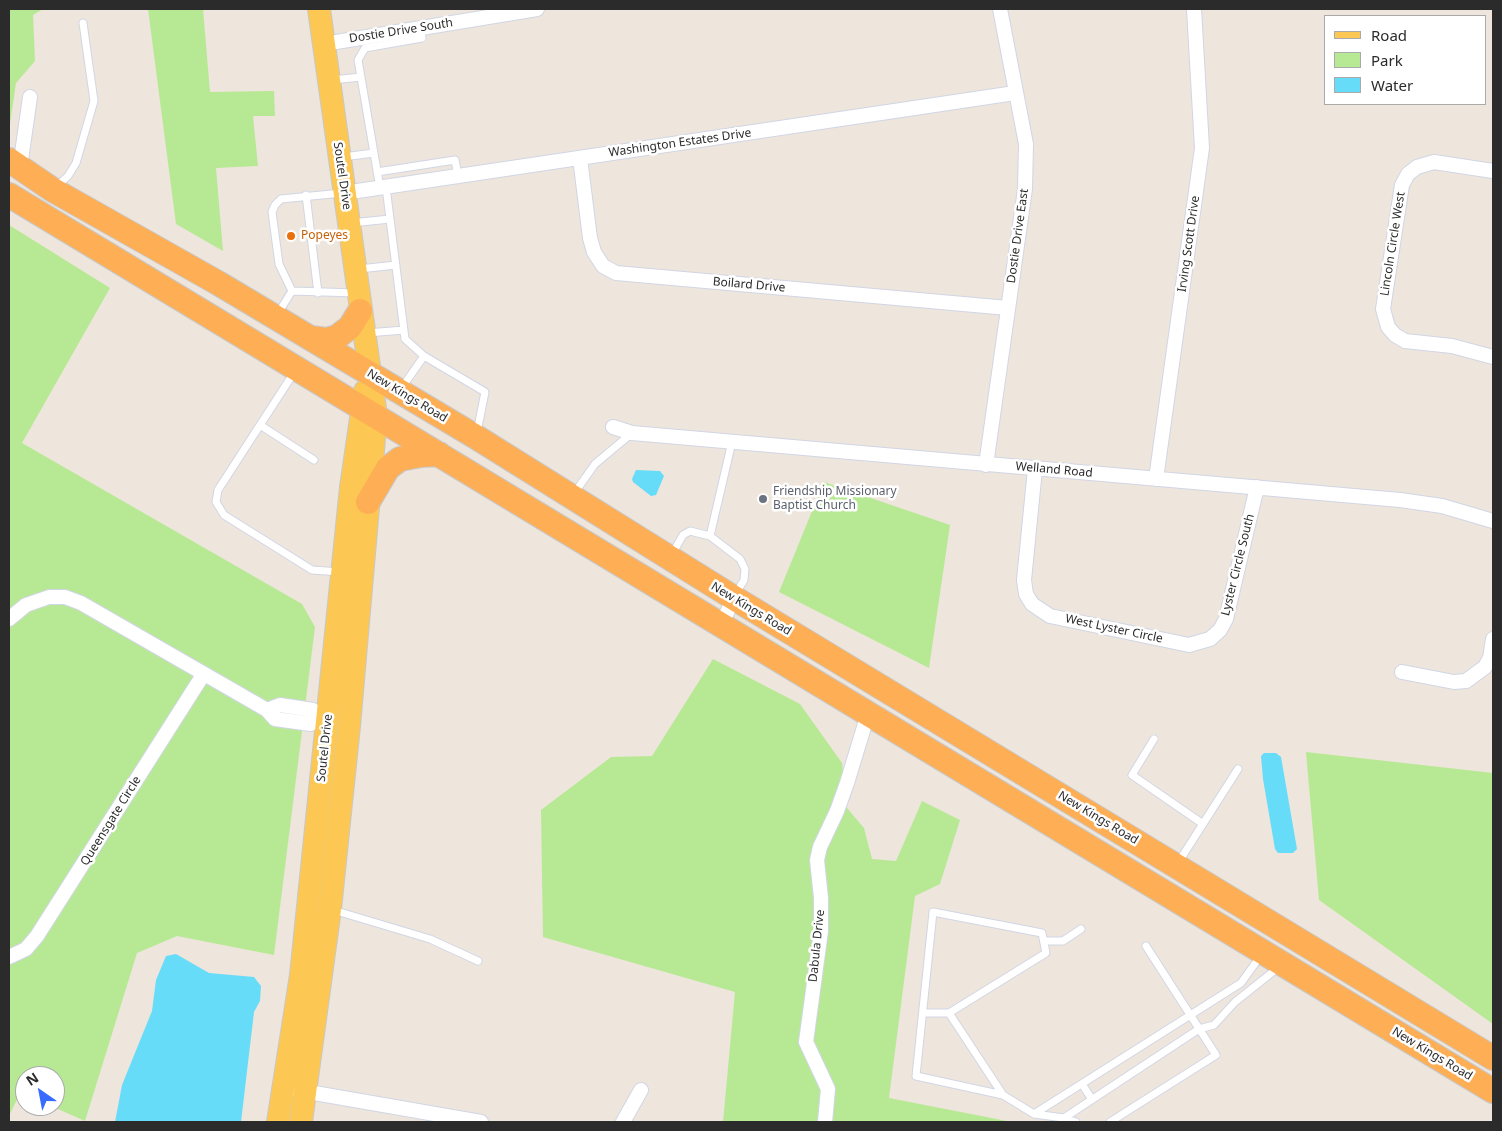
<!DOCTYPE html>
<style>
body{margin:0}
#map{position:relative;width:1502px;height:1131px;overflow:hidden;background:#eee5dc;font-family:"Noto Sans",sans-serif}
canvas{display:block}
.frame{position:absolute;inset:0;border:10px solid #2b2b2b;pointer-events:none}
.legend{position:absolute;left:1324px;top:15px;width:162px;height:90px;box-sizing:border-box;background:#fff;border:1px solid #aaa;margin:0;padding:6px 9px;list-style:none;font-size:15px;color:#2b2b2b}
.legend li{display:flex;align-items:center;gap:10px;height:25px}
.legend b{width:25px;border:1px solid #aaa}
.north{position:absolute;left:15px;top:1066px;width:50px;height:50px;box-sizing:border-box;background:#fff;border:1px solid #aaa;border-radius:50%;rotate:327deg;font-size:14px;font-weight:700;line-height:20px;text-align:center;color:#2b2b2b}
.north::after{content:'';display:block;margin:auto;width:18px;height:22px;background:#386bff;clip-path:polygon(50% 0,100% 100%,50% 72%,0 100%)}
</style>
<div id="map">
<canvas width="1502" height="1131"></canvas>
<div class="frame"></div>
<ul class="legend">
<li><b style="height:6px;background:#fcc853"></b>Road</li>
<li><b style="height:14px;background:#b7e994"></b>Park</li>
<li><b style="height:14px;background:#66dcf9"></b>Water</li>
</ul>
<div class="north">N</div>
</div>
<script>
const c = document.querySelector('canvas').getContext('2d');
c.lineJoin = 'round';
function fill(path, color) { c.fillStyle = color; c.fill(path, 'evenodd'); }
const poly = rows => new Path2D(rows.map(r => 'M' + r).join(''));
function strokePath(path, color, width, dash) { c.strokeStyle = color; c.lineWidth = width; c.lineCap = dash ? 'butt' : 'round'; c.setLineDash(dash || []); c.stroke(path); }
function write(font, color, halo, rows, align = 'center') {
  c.font = font + ' "Noto Sans",sans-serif'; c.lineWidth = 5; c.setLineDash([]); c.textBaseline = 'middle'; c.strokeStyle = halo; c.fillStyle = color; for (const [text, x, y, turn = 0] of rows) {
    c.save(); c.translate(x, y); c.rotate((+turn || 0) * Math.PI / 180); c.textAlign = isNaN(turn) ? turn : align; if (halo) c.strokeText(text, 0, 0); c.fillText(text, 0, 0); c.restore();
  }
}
fill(poly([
 [9,9,43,9,33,15,35,61,16,83,10,124],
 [148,9,203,9,210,92,274,91,275,116,253,116,258,166,216,168,223,251,176,224],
 [9,225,110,288,22,443,302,604,315,627,274,955,177,936,137,953,85,1121,51,1106,55,1106,55,1076,25,1076,25,1095,20,1093,9,1116],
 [824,482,950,525,929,668,779,592],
 [713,659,800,704,842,763,847,808,864,828,872,859,896,861,922,801,960,820,940,884,915,896,889,1098,1012,1122,723,1122,735,992,543,937,541,810,611,757,652,756],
 [1306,752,1493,773,1493,1024,1319,900]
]), '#b7e994');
fill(poly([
 [636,470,660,471,664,476,656,495,651,496,633,482,632,479],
 [1264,753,1276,753,1281,757,1297,849,1293,853,1278,853,1275,849,1263,779,1261,756],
 [176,954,209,973,254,977,261,986,260,1001,254,1012,241,1122,115,1122,122,1085,152,1011,156,980,166,956]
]), '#66dcf9');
const service = poly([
 [332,80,361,77],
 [343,157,374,153],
 [377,172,455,160,458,176],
 [386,187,405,339,424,356,485,392,477,432],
 [55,188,68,176,76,163,94,101,83,23],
 [380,188,358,60,365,48,422,38,420,28],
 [306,195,318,293],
 [351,223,390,219],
 [359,269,396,265],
 [292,291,279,264,272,212,275,205,281,199,342,193],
 [277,315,292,291,356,293],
 [367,333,404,330],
 [295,371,218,490,216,502,224,515,312,570,341,572],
 [401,389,424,356],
 [260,425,314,460],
 [573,495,595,464,632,433],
 [710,536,740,559,745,569,744,580,735,595],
 [671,556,683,535,690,531,710,536,732,442],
 [1154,739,1132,775,1203,824],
 [1178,863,1238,769],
 [333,910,430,939,478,961],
 [1044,941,1063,941,1081,929],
 [923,1013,949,1013],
 [1082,1084,1091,1098],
 [1003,1095,949,1013,1046,953,1042,933,933,912,916,1076,1003,1095,1034,1114,1064,1118,1076,1122],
 [1034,1114,1241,983,1262,954],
 [1064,1118,1199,1029,1214,1025,1235,1002,1279,967],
 [1110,1122,1216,1055,1146,946]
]);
const minor = poly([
 [324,44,537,9],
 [580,158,590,238,594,252,603,266,616,273,1008,308],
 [20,167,30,97],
 [1493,171,1434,162,1417,167,1408,174,1402,185,1383,309,1388,327,1395,335,1405,341,1452,346,1493,357],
 [344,193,1015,93],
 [613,427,632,433,1400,500,1442,506,1493,521],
 [986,465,1025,189,1026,144,1000,9],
 [1035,469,1024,580,1026,594,1032,604,1050,616,1189,645,1210,639,1220,630,1226,619,1257,487],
 [1156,479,1202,148,1194,9],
 [9,619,26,605,49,597,65,597,81,603,267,710,275,719,311,724,319,718],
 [721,625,734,598],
 [1402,672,1454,682,1466,681,1485,667,1490,658,1493,639],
 [267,710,280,705,313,710,319,718,329,720],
 [9,957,26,949,37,936,203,675],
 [297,1090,481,1122],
 [623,1122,641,1090],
 [825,1122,828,1089,806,1042,821,931,821,898,817,860,820,847,837,811,847,783,868,714]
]);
const primary = poly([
 [278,1122,301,975,351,487,365,391],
 [301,1122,330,909,349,726,376,416,319,9]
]);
const trunk = poly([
 [9,160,53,190,218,283,476,437,734,598,1493,1058],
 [9,195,1493,1091],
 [311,338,326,340,337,337,350,327,360,311],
 [368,502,388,468,400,459,421,455,439,454]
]);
strokePath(service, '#d1d6e5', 9);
strokePath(minor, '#d1d6e5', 16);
strokePath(primary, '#c8c8c8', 24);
strokePath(trunk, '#c8c8c8', 26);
strokePath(service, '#fff', 7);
strokePath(minor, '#fff', 14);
strokePath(primary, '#fcc853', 22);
strokePath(trunk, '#feae54', 24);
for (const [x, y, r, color] of [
 [291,236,5,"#e8710a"],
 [763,499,5,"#6b7280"]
]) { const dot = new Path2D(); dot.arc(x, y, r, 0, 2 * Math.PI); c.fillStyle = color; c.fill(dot); strokePath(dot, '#fff', 2); }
write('12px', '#2b2b2b', '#fff', [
 ["Dostie Drive South",401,31,-9],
 ["Washington Estates Drive",680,143,-8],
 ["Soutel Drive",342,176,82],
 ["Dostie Drive East",1018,236,-82],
 ["Irving Scott Drive",1189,244,-82],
 ["Lincoln Circle West",1393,244,-81],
 ["Boilard Drive",749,285,5],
 ["New Kings Road",407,396,31],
 ["Welland Road",1054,470,5],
 ["Lyster Circle South",1238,565,-76],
 ["New Kings Road",751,609,31],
 ["West Lyster Circle",1114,629,12],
 ["Soutel Drive",325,748,-84],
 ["New Kings Road",1098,818,31],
 ["Queensgate Circle",111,821,-58],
 ["Dabula Drive",817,946,-84],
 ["New Kings Road",1432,1054,31]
]);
write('12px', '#c56008', '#fff', [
 ["Popeyes",301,236]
], 'left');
write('12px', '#5b616d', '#fff', [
 ["Friendship Missionary",773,492],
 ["Baptist Church",773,506]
], 'left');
</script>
